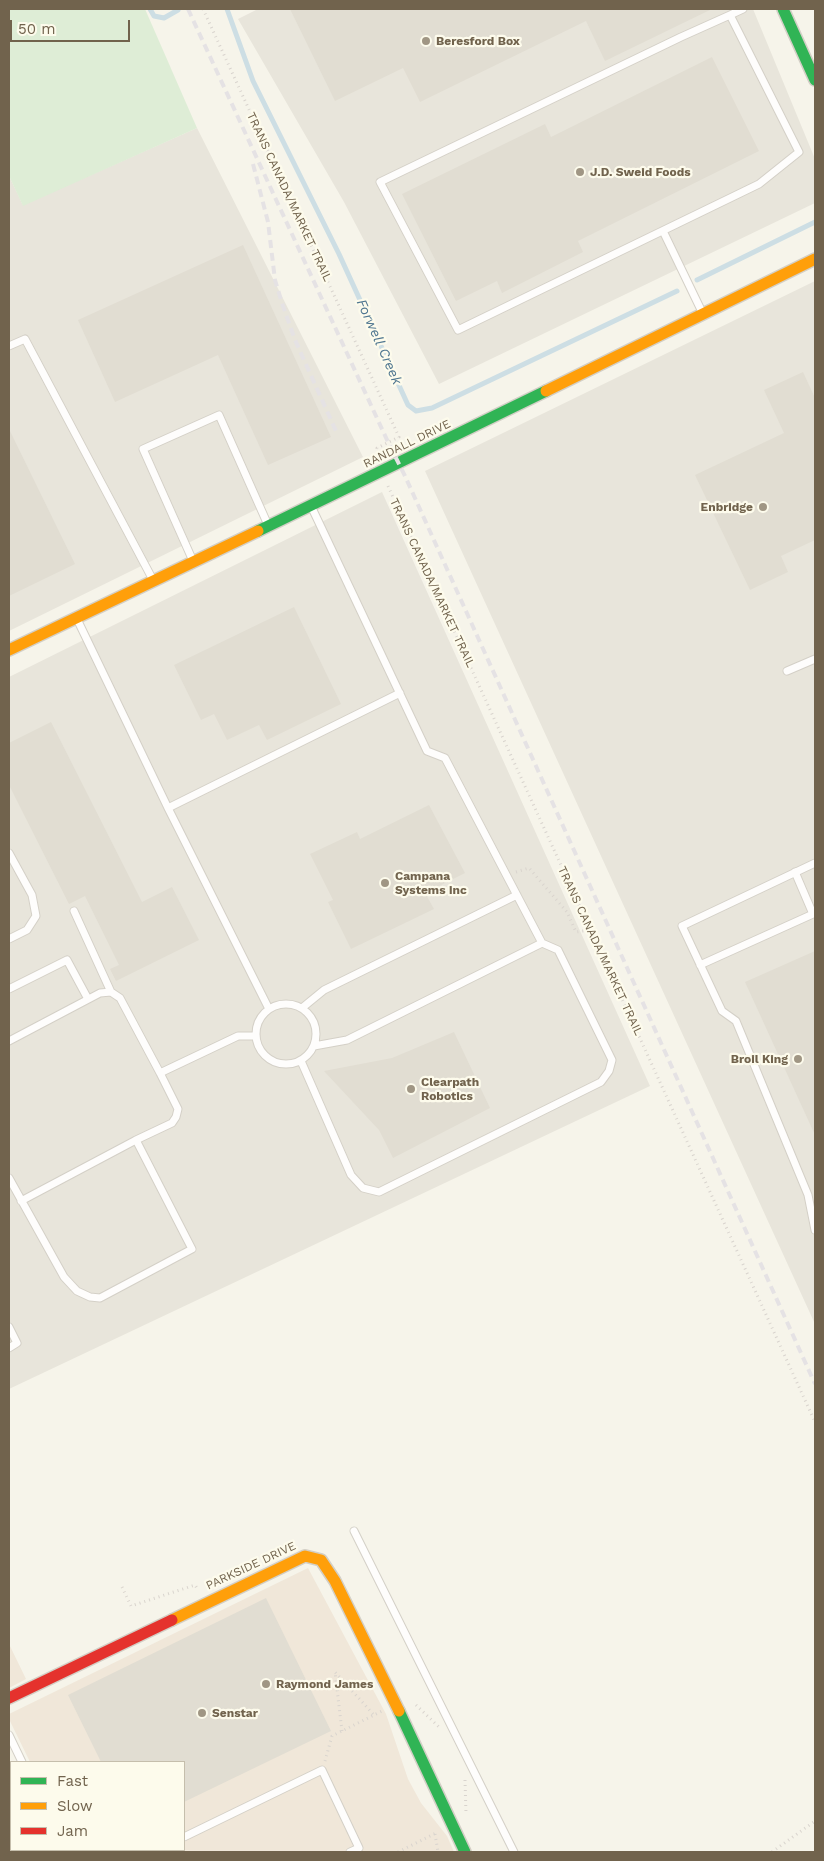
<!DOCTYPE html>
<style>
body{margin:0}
#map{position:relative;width:824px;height:1861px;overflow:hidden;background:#f6f4ea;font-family:"Work Sans",sans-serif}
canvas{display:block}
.frame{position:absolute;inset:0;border:10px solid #71634d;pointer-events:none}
.legend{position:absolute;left:10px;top:1761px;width:175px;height:90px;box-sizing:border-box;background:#fdfbec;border:1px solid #c5beac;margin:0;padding:6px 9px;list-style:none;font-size:15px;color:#71634d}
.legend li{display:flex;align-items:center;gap:10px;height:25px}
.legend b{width:25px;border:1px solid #c5beac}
.scale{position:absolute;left:10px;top:20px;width:120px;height:22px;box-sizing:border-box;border:2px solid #71634d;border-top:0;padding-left:6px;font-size:15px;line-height:18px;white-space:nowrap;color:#71634d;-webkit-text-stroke:4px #fdfbec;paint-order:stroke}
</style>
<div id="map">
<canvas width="824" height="1861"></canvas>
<div class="frame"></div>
<ul class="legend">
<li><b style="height:6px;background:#30b455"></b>Fast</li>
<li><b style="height:6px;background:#ff9f0a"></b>Slow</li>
<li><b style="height:6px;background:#e5322d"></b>Jam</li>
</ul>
<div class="scale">50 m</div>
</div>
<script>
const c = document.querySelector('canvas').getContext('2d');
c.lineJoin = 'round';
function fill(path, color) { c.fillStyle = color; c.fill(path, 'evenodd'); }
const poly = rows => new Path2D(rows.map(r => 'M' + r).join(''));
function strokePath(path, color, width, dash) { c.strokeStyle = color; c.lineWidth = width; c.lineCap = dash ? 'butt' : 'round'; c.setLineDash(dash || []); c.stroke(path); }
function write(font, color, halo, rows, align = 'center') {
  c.font = font + ' "Work Sans",sans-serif'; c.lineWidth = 4.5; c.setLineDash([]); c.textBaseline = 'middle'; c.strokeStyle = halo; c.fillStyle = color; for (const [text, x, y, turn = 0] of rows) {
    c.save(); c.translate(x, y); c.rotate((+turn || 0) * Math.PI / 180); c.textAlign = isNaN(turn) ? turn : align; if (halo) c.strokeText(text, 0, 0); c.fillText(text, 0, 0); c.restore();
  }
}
fill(poly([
 [308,1568,386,1714,408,1779,421,1803,447,1836,454,1852,75,1852,74,1850,184,1850,184,1762,30,1762,9,1719,9,1714],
 [9,1644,26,1679,9,1688],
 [9,1771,11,1776,11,1850,47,1850,48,1852,9,1852]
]), '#f0e7d9');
fill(poly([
 [258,9,753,9,815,159,815,203,439,384,344,202,238,19],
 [197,128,363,457,9,631,9,176,23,205],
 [815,281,815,1324,425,471],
 [382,492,650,1086,9,1389,9,677]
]), '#e8e5db');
fill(poly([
 [9,9,145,9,197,128,23,206,9,176]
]), '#deedd6');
strokePath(poly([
 [150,9,154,16,164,18,178,10],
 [227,9,253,81,339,254,408,405,416,411,432,408,677,291],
 [697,280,815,222]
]), '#cddee4', 5);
fill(poly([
 [290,9,712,9,605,61,586,21,420,102,403,68,335,101],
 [712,57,759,151,578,241,583,252,502,293,497,281,456,301,402,194,545,124,551,137],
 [243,245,331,437,268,465,218,355,115,402,78,320],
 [803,372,815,398,815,540,781,556,788,572,750,590,695,475,784,433,764,390],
 [9,429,75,564,9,596],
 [294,607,341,704,267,740,259,725,227,740,214,714,201,720,174,665],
 [51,722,142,902,172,887,199,940,116,981,110,969,119,965,85,896,69,904,9,785,9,743],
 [429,805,465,873,425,893,434,909,351,949,328,902,333,900,310,854,357,832,360,839],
 [815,951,815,1135,745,982],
 [454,1032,490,1108,393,1158,379,1130,324,1071,392,1058],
 [266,1598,331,1731,184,1802,184,1762,101,1762,68,1695]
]), '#e1ddd2');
const lane = poly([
 [730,15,799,152,759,184,458,330,380,182,681,37,730,15,743,9],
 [663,231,703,314],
 [9,346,25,339,153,580],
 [193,561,143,449,219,415,268,525],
 [77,619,168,808,269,1009],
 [787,671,815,659],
 [168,808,400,693],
 [9,853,32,895,36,916,27,930,9,939],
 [815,863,682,926,722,1011,736,1021,808,1195,815,1230],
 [74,911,111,992],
 [700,965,813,914,795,872],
 [9,989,67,960,88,999],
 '256 1034a30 30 0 1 1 60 0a30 30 0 1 1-60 0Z',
 [302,1008,324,990,517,895],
 [9,1041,100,993,111,992,120,998,160,1073,238,1036,255,1036],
 [314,1046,347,1040,542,943],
 [301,1061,351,1175,363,1188,379,1192,601,1082,609,1071,612,1060,558,950,542,943,445,758,427,751,312,508],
 [136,1140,172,1123,176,1117,178,1109,160,1073],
 [9,1178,64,1277,77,1291,90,1297,100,1298,192,1249,136,1140,21,1201],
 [9,1327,17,1343,9,1348],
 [354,1531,514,1852],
 [9,1735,22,1762],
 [9,1797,11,1796],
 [184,1837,322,1770,359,1848,350,1852],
 [64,1850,65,1852],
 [151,1852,156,1850]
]);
const fast = poly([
 [783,9,815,80],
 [258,531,546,391],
 [399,1711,465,1852]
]);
const slow = poly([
 [546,391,815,259],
 [9,650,258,531],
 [172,1620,305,1556,321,1560,335,1581,399,1711]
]);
const jam = poly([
 [9,1698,172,1620]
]);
strokePath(lane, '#d4d0c7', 9);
strokePath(fast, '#d3cfc6', 14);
strokePath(slow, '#d3cfc6', 14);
strokePath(jam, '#d3cfc6', 14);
strokePath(poly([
 [203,9,399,437,377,448,379,456],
 [388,486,815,1422],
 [516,872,529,868,567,912,576,932,590,930],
 [122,1587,131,1606,195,1585,198,1590],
 [416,1705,439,1727],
 [342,1731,335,1672,374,1715],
 [325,1761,332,1736,382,1711],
 [465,1780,466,1814],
 [435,1834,438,1852],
 [398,1852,438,1832],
 [772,1852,815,1821]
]), '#d9d4ce', 3, [1, 4]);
strokePath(lane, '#fefdfc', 7);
strokePath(fast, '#30b455', 11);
strokePath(slow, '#ff9f0a', 11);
strokePath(jam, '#e5322d', 11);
strokePath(poly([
 [188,9,388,442,405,476,815,1384],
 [253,164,268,222,275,280,282,303,295,340,336,431]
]), '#e5e2e4', 4, [8, 5]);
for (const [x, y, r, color] of [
 [426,41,5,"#a09684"],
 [580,172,5,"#a09684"],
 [763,507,5,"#a09684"],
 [385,883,5,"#a09684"],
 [798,1059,5,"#a09684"],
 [411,1089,5,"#a09684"],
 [266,1684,5,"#a09684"],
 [202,1713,5,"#a09684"]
]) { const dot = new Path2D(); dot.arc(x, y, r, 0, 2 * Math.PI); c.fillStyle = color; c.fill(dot); strokePath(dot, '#fdfbec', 2); }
write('bold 12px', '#71634d', '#fdfbec', [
 ["Beresford Box",436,41],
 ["J.D. Sweid Foods",590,172],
 ["Enbridge",753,507,"right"],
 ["Campana",395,876],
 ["Systems inc",395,890],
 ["Broil King",788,1059,"right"],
 ["Clearpath",421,1082],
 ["Robotics",421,1096],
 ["Raymond James",276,1684],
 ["Senstar",212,1713]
], 'left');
write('12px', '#71634d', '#fdfbec', [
 ["TRANS CANADA/MARKET TRAIL",289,197,65],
 ["RANDALL DRIVE",407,444,-26],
 ["TRANS CANADA/MARKET TRAIL",432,583,65],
 ["TRANS CANADA/MARKET TRAIL",600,951,65],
 ["PARKSIDE DRIVE",251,1566,-25]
]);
write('italic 14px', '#4f7690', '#fdfbec', [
 ["Forwell Creek",379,342,66]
]);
</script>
